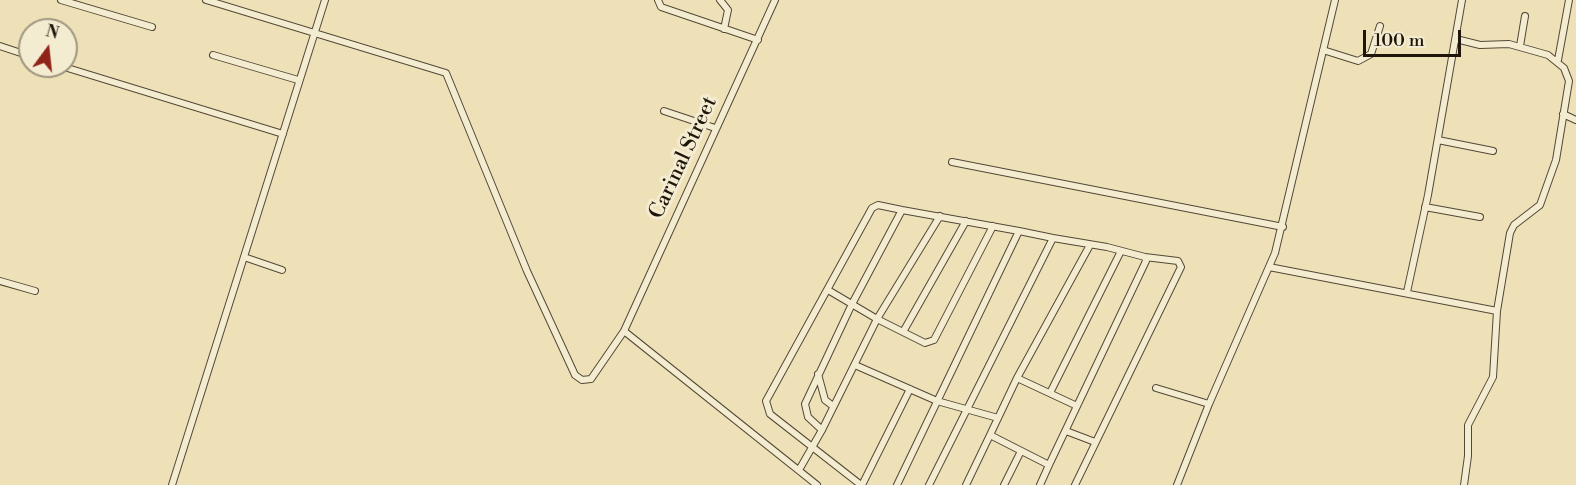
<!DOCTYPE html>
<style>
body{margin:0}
#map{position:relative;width:1576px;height:485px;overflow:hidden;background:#eee1b8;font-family:"Libre Bodoni",serif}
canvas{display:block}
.north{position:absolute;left:18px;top:18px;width:60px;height:60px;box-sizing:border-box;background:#f4ecd1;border:2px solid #9f9681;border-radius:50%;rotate:15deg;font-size:16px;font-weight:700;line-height:24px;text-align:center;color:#1f150a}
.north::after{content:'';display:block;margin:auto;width:21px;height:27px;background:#8f2418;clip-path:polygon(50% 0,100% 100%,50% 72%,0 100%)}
.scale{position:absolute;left:1363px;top:30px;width:98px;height:27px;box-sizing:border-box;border:3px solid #1f150a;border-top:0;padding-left:8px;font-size:18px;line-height:21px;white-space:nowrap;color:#1f150a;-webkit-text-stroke:4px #f4ecd1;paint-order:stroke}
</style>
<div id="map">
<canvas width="1576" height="485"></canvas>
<div class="north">N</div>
<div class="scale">100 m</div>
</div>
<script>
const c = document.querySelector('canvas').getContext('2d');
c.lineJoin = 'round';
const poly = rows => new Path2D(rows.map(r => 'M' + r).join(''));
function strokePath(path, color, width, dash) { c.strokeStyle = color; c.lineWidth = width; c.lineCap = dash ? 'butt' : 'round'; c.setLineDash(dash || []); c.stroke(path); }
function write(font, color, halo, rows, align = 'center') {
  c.font = font + ' "Libre Bodoni",serif'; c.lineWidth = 6; c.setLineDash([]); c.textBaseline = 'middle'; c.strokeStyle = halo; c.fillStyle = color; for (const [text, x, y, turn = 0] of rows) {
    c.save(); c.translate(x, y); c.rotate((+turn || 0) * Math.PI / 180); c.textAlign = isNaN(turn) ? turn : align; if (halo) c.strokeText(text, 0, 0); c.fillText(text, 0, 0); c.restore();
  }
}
const minor = poly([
 [61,0,152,27],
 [206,0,446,73,527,271,575,375,582,380,591,379,624,331,817,485],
 [658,0,661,7,758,40],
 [720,0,728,10,724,29],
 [1456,39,1480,45,1509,44,1548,55,1564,68,1569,81,1556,160,1540,205,1514,225,1510,233,1497,311],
 [0,46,30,56],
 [1520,46,1525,16],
 [1323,50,1358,61,1371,54,1380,26],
 [213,55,298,80],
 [1558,60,1569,0],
 [61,66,283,134],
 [664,111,715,128],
 [1563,114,1576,120],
 [1438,140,1493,151],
 [952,162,1283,227],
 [1425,207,1480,217],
 [940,216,877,319,925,343,934,340,993,226],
 [244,257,282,270],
 [1269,267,1497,311,1493,377,1468,425,1468,456,1464,485],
 [0,281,35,291],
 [1407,292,1428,195,1462,0],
 [624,331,775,0],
 [903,332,966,221],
 [855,365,937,401,998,418],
 [818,374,825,400,833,406],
 [1017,378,1077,406],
 [1156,388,1209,404],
 [1050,393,1121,251],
 [822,430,808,417,805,404,852,304,902,210,1019,231],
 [1066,431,1095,442],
 [990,435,1017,378,1090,245],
 [1049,465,1146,261,1145,257,1107,247,1053,238],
 [799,470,822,430,877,319,828,290],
 [172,485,325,0],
 [861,485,770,414,766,401,872,208,878,205,902,210],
 [862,485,910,389],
 [897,485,1019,231,1053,238,929,485],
 [966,485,990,435,1049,465,1040,485],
 [1004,485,1021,451],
 [1075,485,1181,267,1178,261,1145,257],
 [1177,485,1209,404,1275,253,1335,0]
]);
strokePath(minor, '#534836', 8);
strokePath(minor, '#f4ecd1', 6);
write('21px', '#1f150a', '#f4ecd1', [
 ["Carinal Street",684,158,-65]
]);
</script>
